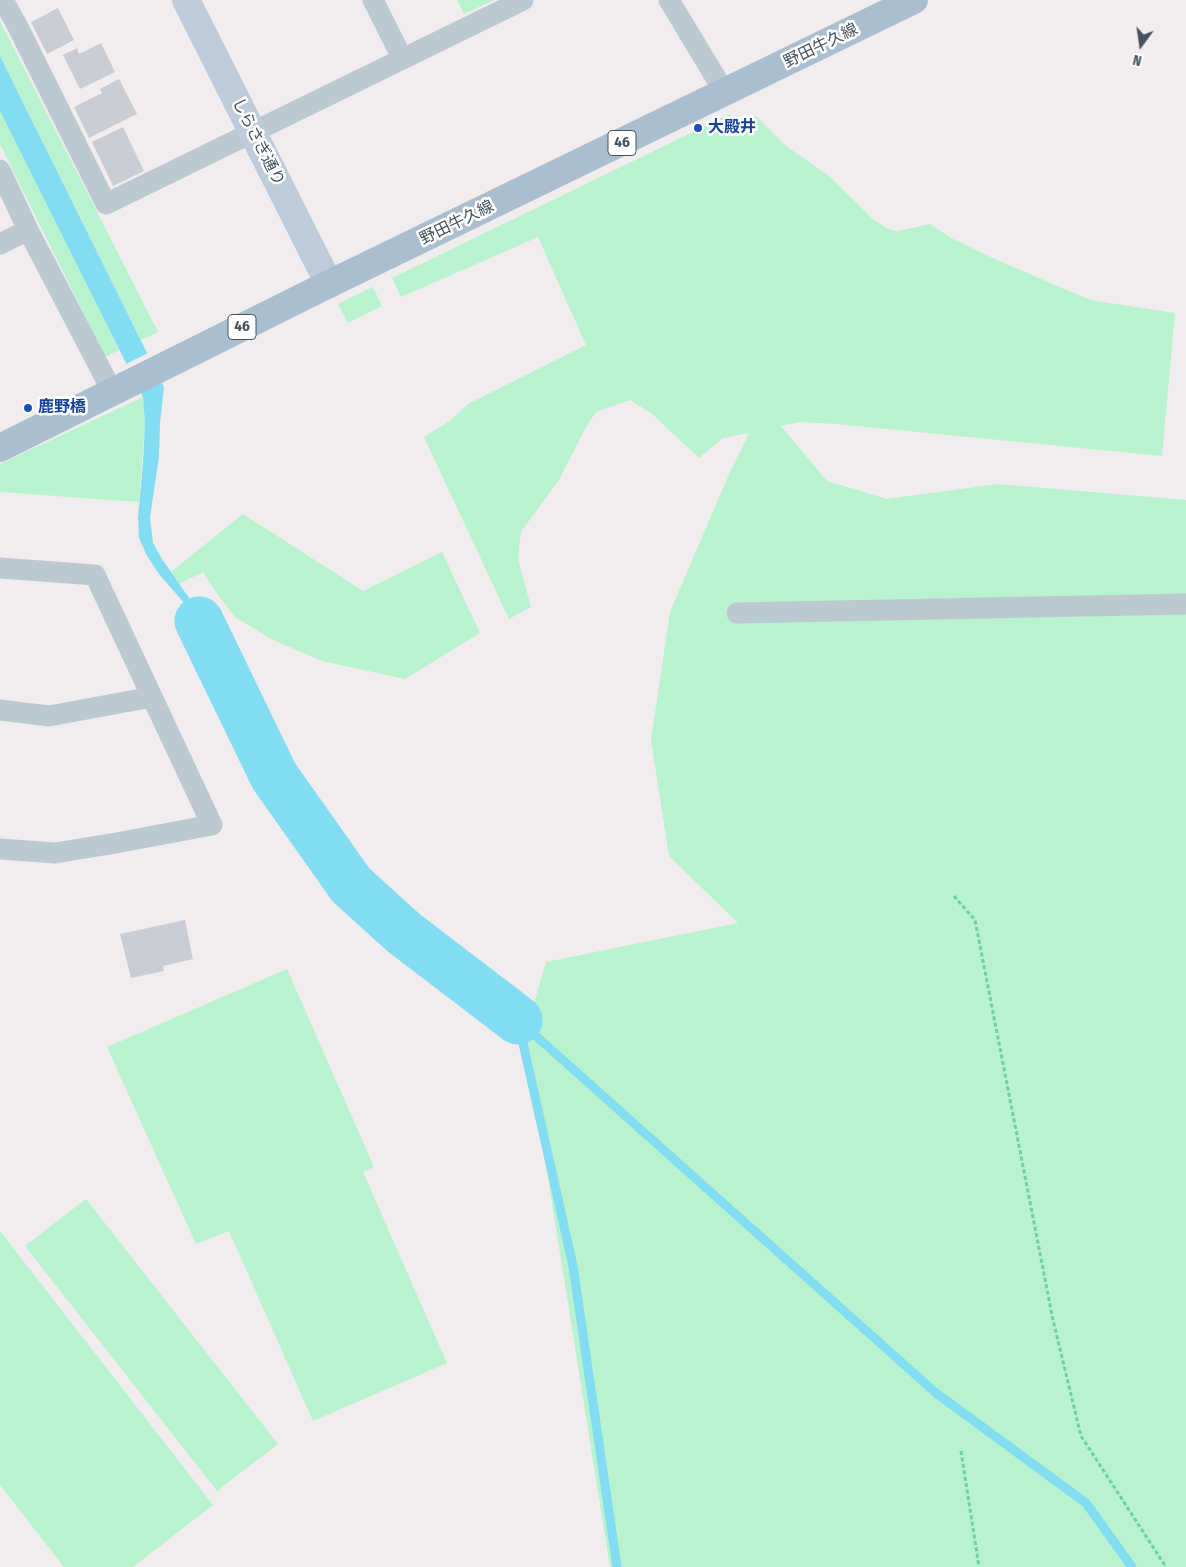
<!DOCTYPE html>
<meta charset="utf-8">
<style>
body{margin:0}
#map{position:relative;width:1186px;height:1567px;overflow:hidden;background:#f1edee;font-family:"Fira Sans Condensed",sans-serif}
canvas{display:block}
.north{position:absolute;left:1116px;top:20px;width:50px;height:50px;-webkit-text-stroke:4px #fff;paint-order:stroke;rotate:194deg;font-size:14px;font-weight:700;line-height:20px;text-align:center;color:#45525c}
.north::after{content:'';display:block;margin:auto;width:18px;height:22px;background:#45525c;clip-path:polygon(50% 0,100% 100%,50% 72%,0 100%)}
</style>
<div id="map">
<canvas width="1186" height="1567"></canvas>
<div class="north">N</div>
</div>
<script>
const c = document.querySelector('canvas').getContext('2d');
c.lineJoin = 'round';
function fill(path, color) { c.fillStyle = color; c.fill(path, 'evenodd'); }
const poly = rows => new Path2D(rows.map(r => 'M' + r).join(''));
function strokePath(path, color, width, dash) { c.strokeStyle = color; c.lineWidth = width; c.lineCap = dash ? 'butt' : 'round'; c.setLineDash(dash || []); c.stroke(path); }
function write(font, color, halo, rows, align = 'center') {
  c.font = font + ' "Fira Sans Condensed","Noto Sans JP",sans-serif'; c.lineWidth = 5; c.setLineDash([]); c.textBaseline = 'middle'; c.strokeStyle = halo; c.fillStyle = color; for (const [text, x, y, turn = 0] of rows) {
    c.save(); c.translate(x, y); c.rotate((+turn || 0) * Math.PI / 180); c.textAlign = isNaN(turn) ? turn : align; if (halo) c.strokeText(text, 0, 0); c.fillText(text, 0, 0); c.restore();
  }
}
fill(poly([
 [457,0,494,0,464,14],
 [0,21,158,332,141,340,0,56],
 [0,111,48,204,119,350,105,357,0,144],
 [730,114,735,126,756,116,786,146,829,176,874,220,888,229,898,231,930,224,951,238,997,260,1090,300,1175,313,1162,456,836,424,799,422,781,426,827,481,887,499,998,484,1186,500,1186,1567,610,1567,525,1034,546,962,738,923,669,856,651,740,670,612,727,479,749,433,723,438,699,458,651,413,630,400,596,412,586,427,560,478,521,532,518,559,531,607,509,619,424,437,451,420,468,404,586,345,538,237,401,297,392,278],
 [373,287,382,306,348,323,338,304],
 [143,397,145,423,139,502,0,492,0,464],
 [243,514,363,591,442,552,480,633,405,679,322,661,271,639,235,617,218,595,203,572,179,584,171,572],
 [287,969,374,1167,363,1172,447,1363,313,1421,229,1231,196,1244,107,1047],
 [86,1199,278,1444,217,1491,25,1246],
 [0,1231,213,1505,133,1567,64,1567,0,1485]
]), '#b8f2ce');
fill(poly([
 [0,56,164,387,160,423,159,457,150,517,153,543,162,559,194,605,230,679,225,682,198,625,185,604,159,574,146,554,139,538,138,518,143,463,145,423,143,397,0,111]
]), '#82dcf2');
fill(poly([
 [148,353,160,379,134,380,126,364]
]), '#f1edee');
strokePath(poly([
 [518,1020,936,1393,1086,1503,1132,1567],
 [518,1021,573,1266,617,1567]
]), '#82dcf2', 9);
strokePath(poly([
 [199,621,274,776,351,885,404,933,518,1020]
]), '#82dcf2', 49);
fill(poly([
 [58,8,74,40,47,54,31,22],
 [101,43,115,72,80,89,63,55,77,48,79,54],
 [119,79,137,114,89,138,74,107,102,93,100,89],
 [123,127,144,171,113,186,92,142],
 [185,920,193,959,163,966,164,971,131,978,120,934]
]), '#cacdd3');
strokePath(poly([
 [954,896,975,920,1053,1320,1081,1436,1166,1567],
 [961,1451,979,1567]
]), '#6ed29f', 3, [4, 2.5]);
strokePath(poly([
 [3,0,18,27,106,204,523,0],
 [373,0,402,58],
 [669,0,725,93],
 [0,170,28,230,112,391],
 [0,244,28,230],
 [0,568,95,575,212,825,116,843,55,853,0,849],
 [737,613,1186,604],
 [0,710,49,716,152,697]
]), '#bdc9d1', 21);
strokePath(poly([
 [186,0,329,284]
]), '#bfcbd8', 28);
strokePath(poly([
 [0,448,329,284,914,0]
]), '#abbecf', 28);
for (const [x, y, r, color] of [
 [698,128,5,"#1a4fb4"],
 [28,408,5,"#1a4fb4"]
]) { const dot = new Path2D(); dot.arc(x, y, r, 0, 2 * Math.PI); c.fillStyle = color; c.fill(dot); strokePath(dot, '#fff', 2); }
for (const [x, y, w] of [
 [622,143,28],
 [242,327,28]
]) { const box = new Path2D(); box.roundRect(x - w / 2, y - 12.5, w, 25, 4); c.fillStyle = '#fff'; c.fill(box); strokePath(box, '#45525c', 1); }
write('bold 15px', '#45525c', null, [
 ["46",622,143],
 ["46",242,327]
]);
write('16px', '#45525c', '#fff', [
 ["野田牛久線",821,46,-26],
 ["しらさぎ通り",258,142,63],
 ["野田牛久線",457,223,-26]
]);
write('bold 16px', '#164399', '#fff', [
 ["大殿井",708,128],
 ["鹿野橋",38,408]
], 'left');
</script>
